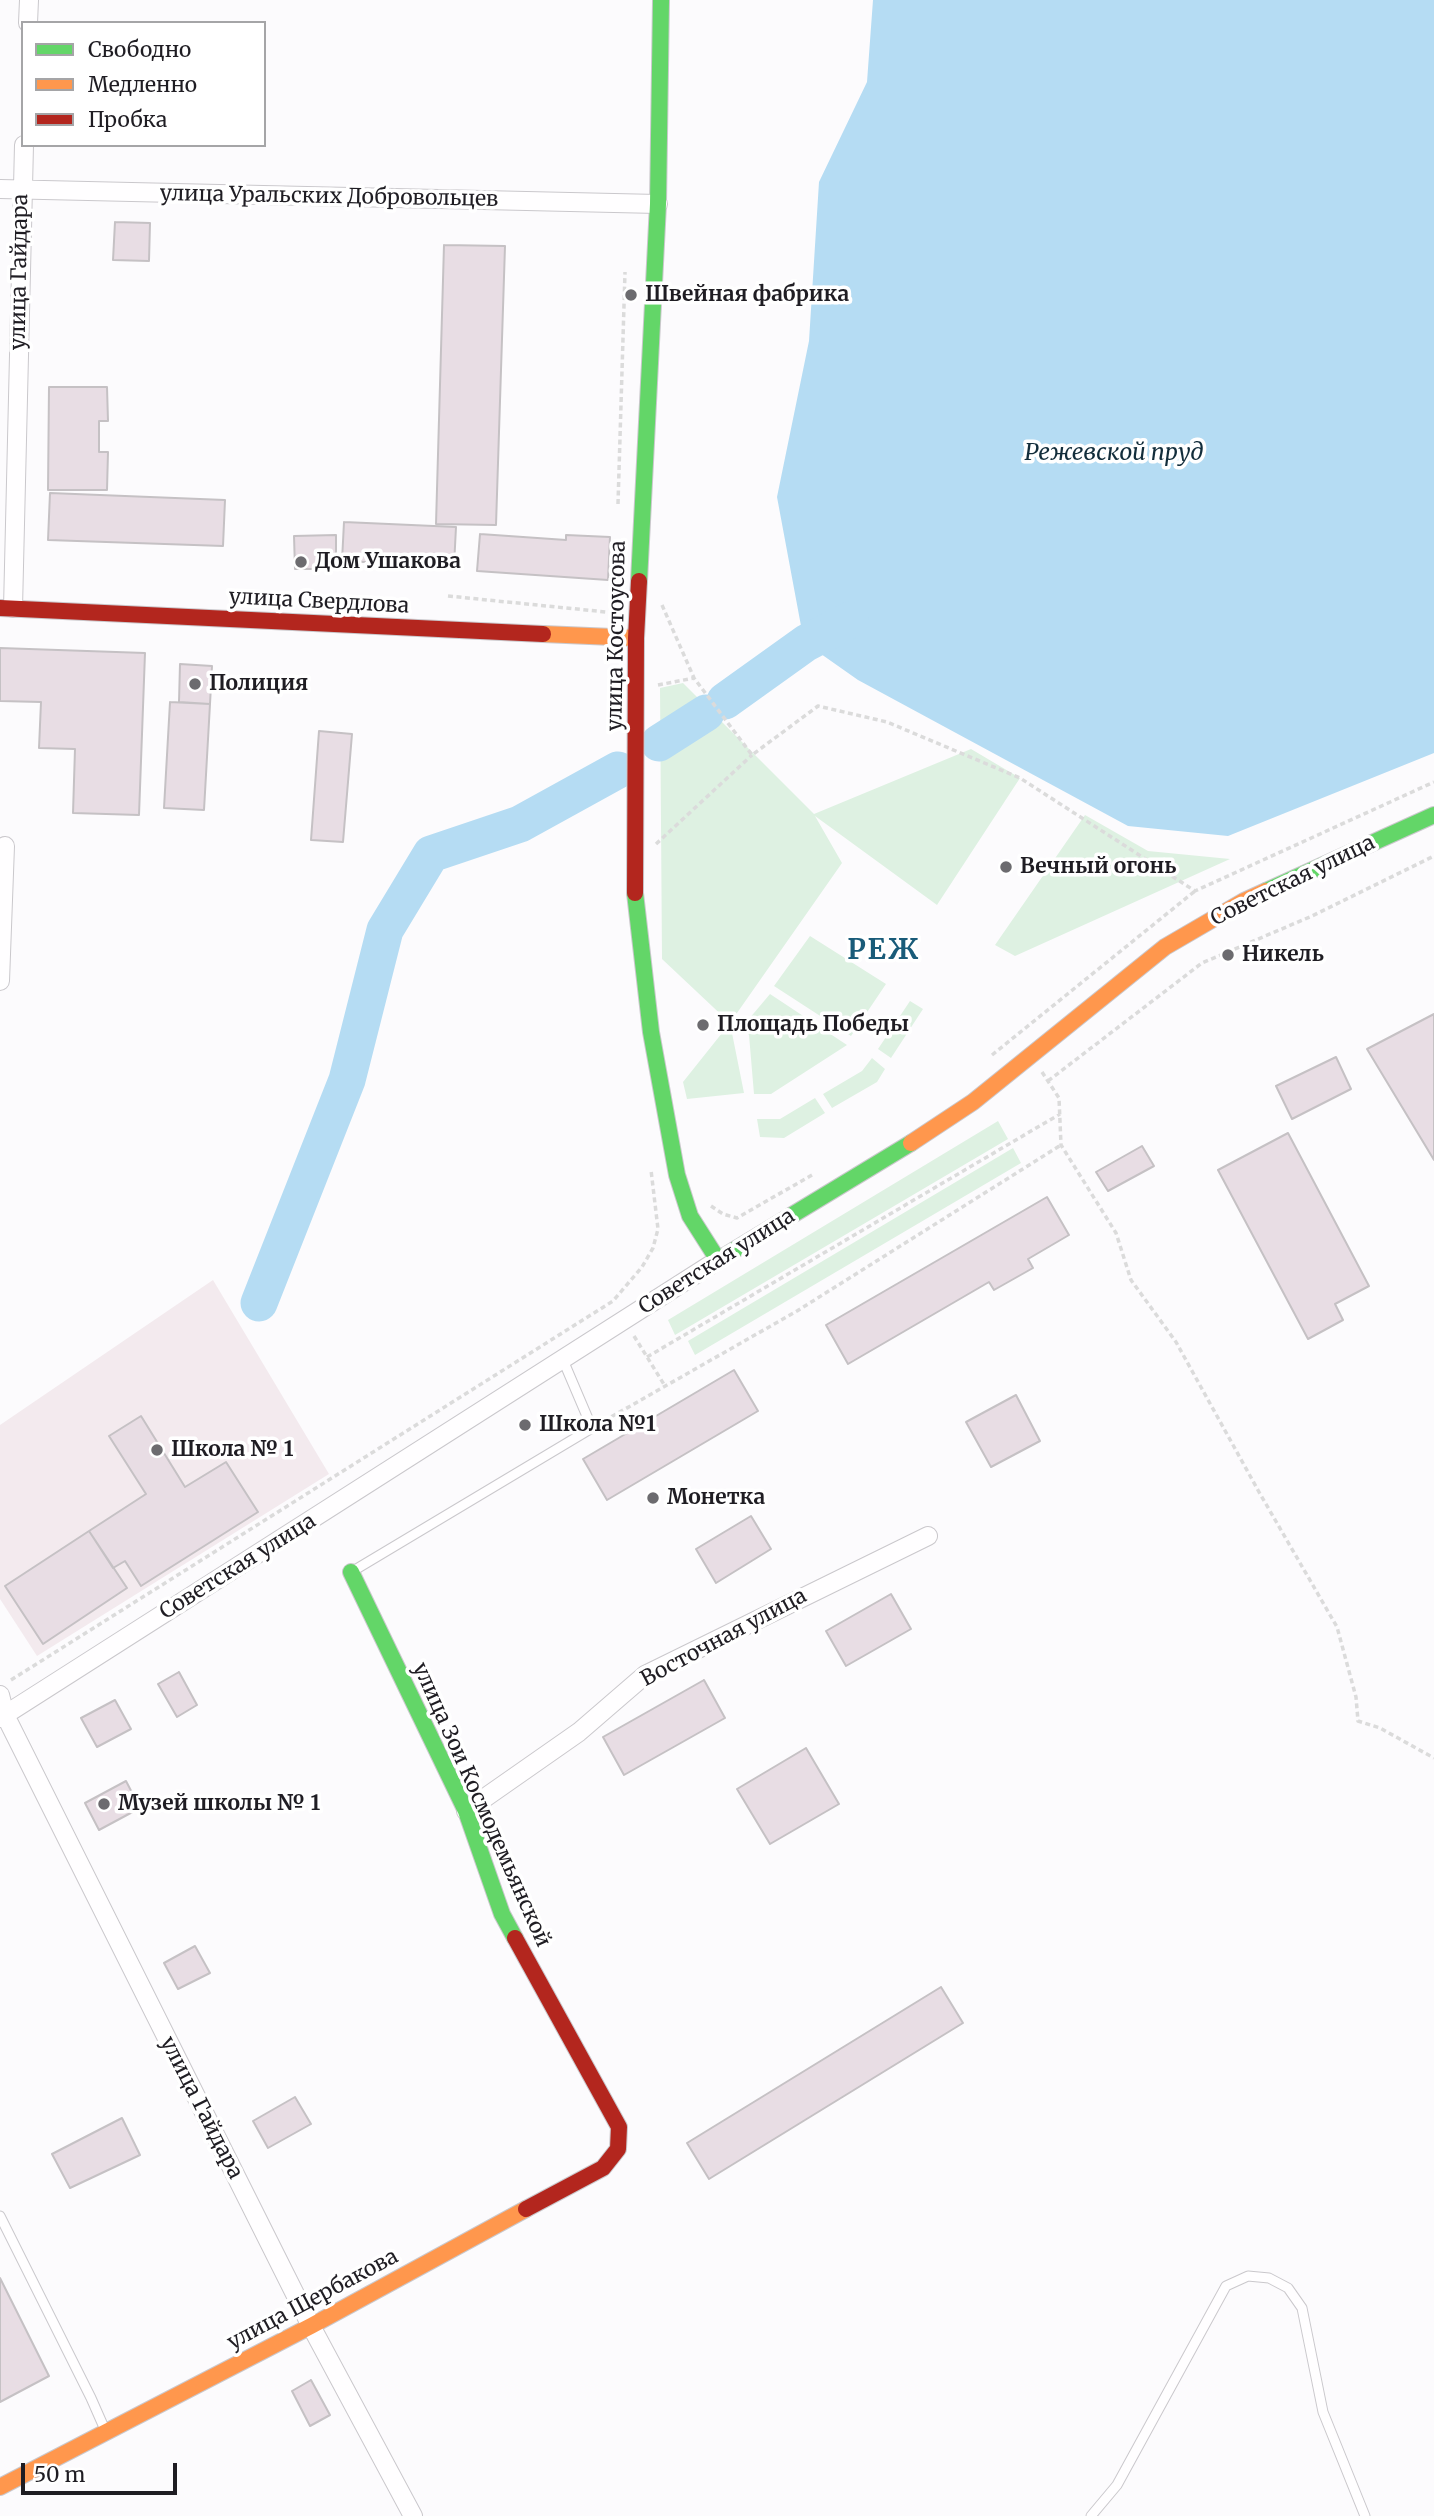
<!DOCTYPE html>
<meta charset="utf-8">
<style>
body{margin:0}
#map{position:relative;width:1434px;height:2516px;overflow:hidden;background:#fcfbfd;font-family:Merriweather,serif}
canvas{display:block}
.legend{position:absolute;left:21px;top:21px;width:245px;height:126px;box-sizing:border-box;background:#fff;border:2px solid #a5a5a7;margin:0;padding:9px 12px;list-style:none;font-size:21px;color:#1f1d23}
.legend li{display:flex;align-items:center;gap:14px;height:35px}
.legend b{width:35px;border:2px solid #a5a5a7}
.scale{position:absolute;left:21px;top:2463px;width:156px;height:32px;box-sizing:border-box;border:4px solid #1f1d23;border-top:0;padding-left:9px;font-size:21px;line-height:24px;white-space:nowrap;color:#1f1d23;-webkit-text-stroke:5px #fff;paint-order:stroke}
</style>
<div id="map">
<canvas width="1434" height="2516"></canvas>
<ul class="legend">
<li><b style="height:9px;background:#63d668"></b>Свободно</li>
<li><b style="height:9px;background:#ff974d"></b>Медленно</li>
<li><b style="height:9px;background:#b3261e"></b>Пробка</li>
</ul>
<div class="scale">50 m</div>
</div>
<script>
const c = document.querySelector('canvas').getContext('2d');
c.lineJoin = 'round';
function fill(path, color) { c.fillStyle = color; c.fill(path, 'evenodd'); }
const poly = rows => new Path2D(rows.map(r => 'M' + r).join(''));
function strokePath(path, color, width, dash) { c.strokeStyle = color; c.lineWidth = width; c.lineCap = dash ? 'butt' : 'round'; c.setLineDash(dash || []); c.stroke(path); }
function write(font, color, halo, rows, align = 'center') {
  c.font = font + ' Merriweather,serif'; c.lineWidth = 7; c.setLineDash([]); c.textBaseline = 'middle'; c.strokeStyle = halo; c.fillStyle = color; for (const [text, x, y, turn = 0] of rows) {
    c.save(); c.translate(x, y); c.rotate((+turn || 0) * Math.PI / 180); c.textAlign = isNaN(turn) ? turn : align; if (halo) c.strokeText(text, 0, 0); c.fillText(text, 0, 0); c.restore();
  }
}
fill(poly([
 [213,1280,329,1474,37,1656,0,1599,0,1425]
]), '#f3eaee');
fill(poly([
 [683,683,814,814,971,749,1020,778,937,905,815,816,842,863,730,1023,744,1093,687,1099,683,1082,730,1023,662,959,660,688],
 [1085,815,1148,851,1230,859,1015,956,995,945],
 [810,936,886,984,851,1036,774,986],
 [770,994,847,1045,771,1094,754,1094,749,1035,743,1026],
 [910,1001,923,1009,891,1058,878,1049],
 [872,1058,885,1069,877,1082,832,1108,823,1094,862,1071],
 [815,1098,825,1113,784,1138,760,1137,757,1119,780,1119],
 [998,1121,1008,1139,675,1335,668,1320],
 [1013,1148,1021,1163,695,1355,688,1341]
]), '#def1e2');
fill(poly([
 [873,0,1434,0,1434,753,1228,836,1128,826,858,680,804,642,777,497,809,341,819,182,867,82]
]), '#b5dcf3');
strokePath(poly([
 [725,701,806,643,850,620],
 [659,743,706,713],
 [259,1303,347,1080,385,930,431,854,520,824,618,770]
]), '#b5dcf3', 37);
const building = poly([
 [115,222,150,223,149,261,113,260,115,222],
 [444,245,505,246,496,525,436,524,444,245],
 [49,387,107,387,108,421,99,421,99,452,108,452,107,490,48,490,49,387],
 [50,493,225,500,223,546,48,540,50,493],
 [344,522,456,527,454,566,342,561,344,522],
 [480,534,566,540,566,535,610,537,608,580,477,571,480,534],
 [336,535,336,569,295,569,294,536,336,535],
 [0,648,145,653,139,815,73,813,75,749,39,748,41,702,0,701,0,648],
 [180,664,212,666,210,704,179,702,180,664],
 [170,702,210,704,204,810,164,808,170,702],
 [319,731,352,734,343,842,311,840,319,731],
 [1434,1014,1434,1160,1367,1049,1434,1014],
 [1336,1057,1351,1089,1292,1119,1276,1086,1336,1057],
 [1288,1133,1369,1286,1335,1304,1343,1320,1308,1339,1218,1170,1288,1133],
 [1142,1146,1154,1166,1108,1191,1096,1172,1142,1146],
 [1047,1197,1069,1235,1028,1259,1033,1268,994,1290,989,1282,848,1364,826,1325,1047,1197],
 [734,1370,758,1411,607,1500,583,1459,734,1370],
 [1016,1395,1040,1441,991,1467,966,1422,1016,1395],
 [141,1416,185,1487,226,1462,258,1512,141,1586,125,1561,113,1568,89,1531,146,1494,109,1436,141,1416],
 [751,1516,771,1549,716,1583,696,1549,751,1516],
 [89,1531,127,1588,43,1644,5,1586,89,1531],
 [891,1594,911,1629,846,1666,826,1631,891,1594],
 [179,1672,197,1705,177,1717,158,1684,179,1672],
 [704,1680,725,1718,624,1775,603,1737,704,1680],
 [115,1700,131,1729,97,1747,81,1718,115,1700],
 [806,1748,839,1804,770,1844,737,1789,806,1748],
 [126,1781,140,1808,99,1830,85,1803,126,1781],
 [195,1946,210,1973,178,1989,164,1963,195,1946],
 [941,1987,963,2023,709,2179,687,2143,941,1987],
 [295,2097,311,2124,268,2148,253,2121,295,2097],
 [122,2118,140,2155,70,2188,52,2154,122,2118],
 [0,2278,49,2376,0,2402,0,2278],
 [311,2380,330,2415,310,2426,292,2391,311,2380]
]);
fill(building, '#e8dde4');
strokePath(building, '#c5c1c4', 2);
const lane = poly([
 [353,1571,592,1428,563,1360],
 [0,2216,91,2398,106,2432],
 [1091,2516,1117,2485,1226,2286,1248,2276,1269,2278,1288,2288,1302,2308,1323,2412,1365,2516]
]);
const street = poly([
 [28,23,29,0],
 [0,189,658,204],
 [13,608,24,145],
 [0,981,5,846],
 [0,1695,5,1715,311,2326,413,2516],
 [0,1718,718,1260],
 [466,1811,579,1732,645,1675,928,1536]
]);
const fast = poly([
 [639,581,658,204,661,0],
 [1266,891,1434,815],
 [635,893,651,1032,677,1175,690,1216,718,1260,911,1143],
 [351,1572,466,1811,502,1914,515,1938]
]);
const slow = poly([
 [543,634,636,638],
 [911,1143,973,1102,1165,947,1244,901,1266,891],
 [0,2487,311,2326,526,2209]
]);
const jam = poly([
 [0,608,543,634],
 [635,893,636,638,639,581],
 [515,1938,619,2127,618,2149,603,2168,526,2209]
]);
strokePath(lane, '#cac8cc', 11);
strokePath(street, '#cac8cc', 20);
strokePath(fast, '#cac8cc', 18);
strokePath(slow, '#cac8cc', 18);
strokePath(jam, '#cac8cc', 18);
strokePath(poly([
 [618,504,625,272],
 [448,596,606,612],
 [662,605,694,678,752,755,818,706,887,722,1020,778,1195,891,1434,782],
 [658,685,694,678],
 [656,844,752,755],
 [992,1055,1195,891],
 [1042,1072,1059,1098,1061,1145,1116,1233,1131,1280,1176,1342,1259,1492,1337,1627,1356,1697,1358,1721,1380,1728,1434,1758],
 [1048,1081,1202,963,1312,916,1434,856],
 [711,1206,723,1214,737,1218,812,1175],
 [634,1336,665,1386],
 [647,1357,1060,1114],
 [604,1421,797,1311,1061,1145],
 [11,1680,613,1301,642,1267,653,1248,658,1229,651,1170]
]), '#dbdbdb', 3.5, [5, 3.5]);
strokePath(lane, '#fffeff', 9);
strokePath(street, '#fffeff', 18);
strokePath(fast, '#63d668', 16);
strokePath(slow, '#ff974d', 16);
strokePath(jam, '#b3261e', 16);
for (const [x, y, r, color] of [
 [631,295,7,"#6c6b6f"],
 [301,562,7,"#6c6b6f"],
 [195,684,7,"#6c6b6f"],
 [1006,867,7,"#6c6b6f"],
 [1228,955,7,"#6c6b6f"],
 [703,1025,7,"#6c6b6f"],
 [525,1425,7,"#6c6b6f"],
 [157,1450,7,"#6c6b6f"],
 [653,1498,7,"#6c6b6f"],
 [104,1804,7,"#6c6b6f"]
]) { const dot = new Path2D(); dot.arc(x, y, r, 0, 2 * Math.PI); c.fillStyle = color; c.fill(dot); strokePath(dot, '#fff', 2.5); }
write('21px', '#1f1d23', '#fff', [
 ["улица Уральских Добровольцев",329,197,1],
 ["улица Гайдара",20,272,-89],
 ["улица Свердлова",319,602,3],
 ["улица Костоусова",617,636,-89],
 ["Советская улица",1293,881,-26],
 ["Советская улица",717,1262,-32],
 ["Советская улица",238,1567,-32],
 ["Восточная улица",724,1638,-28],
 ["улица Зои Космодемьянской",481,1805,66],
 ["улица Гайдара",201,2108,63],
 ["улица Щербакова",313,2300,-28]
]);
write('bold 21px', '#1f1d23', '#fff', [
 ["Швейная фабрика",645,295],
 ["Дом Ушакова",315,562],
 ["Полиция",209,684],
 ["Вечный огонь",1020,867],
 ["Никель",1242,955],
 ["Площадь Победы",717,1025],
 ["Школа №1",539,1425],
 ["Школа № 1",171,1450],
 ["Монетка",667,1498],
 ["Музей школы № 1",118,1804]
], 'left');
write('italic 23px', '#122d3b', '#fff', [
 ["Режевской пруд",1114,453]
]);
c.letterSpacing = '2px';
write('bold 28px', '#195b79', '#fff', [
 ["РЕЖ",884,951]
]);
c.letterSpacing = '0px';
</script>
